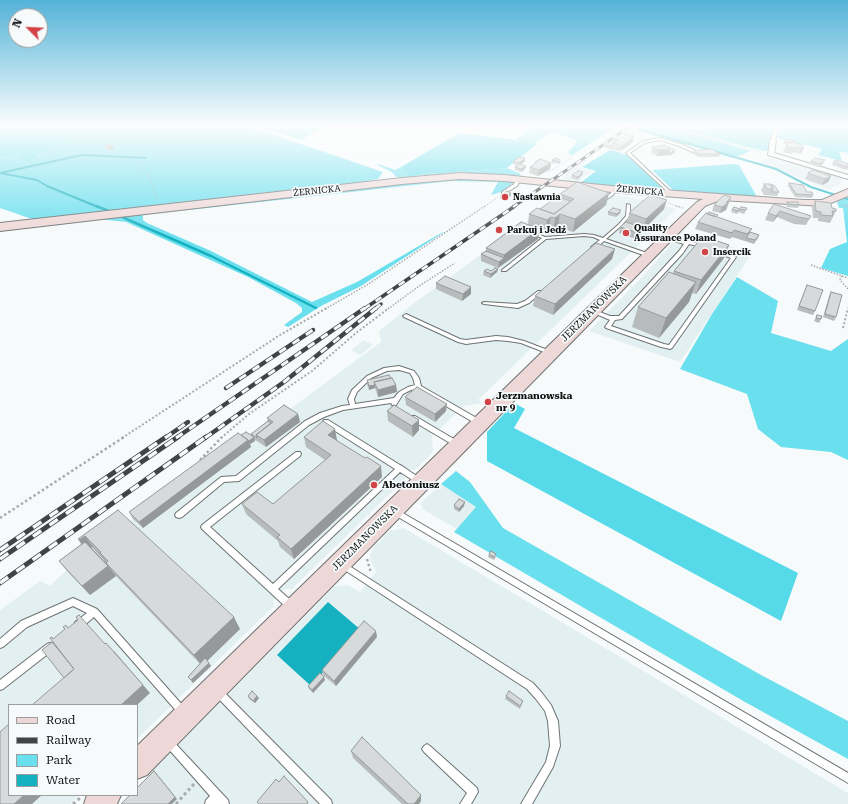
<!DOCTYPE html>
<meta charset="utf-8">
<style>
body{margin:0}
#map{position:relative;width:848px;height:804px;overflow:hidden;background:#f6fafb;font-family:"Roboto Serif",serif}
canvas{display:block}
.legend{position:absolute;left:8px;top:704px;width:130px;height:92px;box-sizing:border-box;background:#f6fafb;border:1px solid #9a9e9e;margin:0;padding:5px 7px;list-style:none;font-size:12px;color:#111313}
.legend li{display:flex;align-items:center;gap:8px;height:20px}
.legend b{width:20px;border:1px solid #9a9e9e}
.north{position:absolute;left:8px;top:8px;width:40px;height:40px;box-sizing:border-box;background:#f6fafb;border:1px solid #9a9e9e;border-radius:50%;rotate:294deg;font-size:11px;font-weight:700;line-height:16px;text-align:center;color:#111313}
.north::after{content:'';display:block;margin:auto;width:14px;height:18px;background:#d24348;clip-path:polygon(50% 0,100% 100%,50% 72%,0 100%)}
</style>
<div id="map">
<canvas width="848" height="804"></canvas>
<ul class="legend">
<li><b style="height:5px;background:#eed8d7"></b>Road</li>
<li><b style="height:5px;background:#414344"></b>Railway</li>
<li><b style="height:11px;background:#6adfee"></b>Park</li>
<li><b style="height:11px;background:#15b1c0"></b>Water</li>
</ul>
<div class="north">N</div>
</div>
<script>
const c = document.querySelector('canvas').getContext('2d');
c.lineJoin = 'round';
function fill(path, color) { c.fillStyle = color; c.fill(path, 'evenodd'); }
const poly = rows => new Path2D(rows.map(r => 'M' + r).join(''));
function strokePath(path, color, width, dash) { c.strokeStyle = color; c.lineWidth = width; c.lineCap = dash ? 'butt' : 'round'; c.setLineDash(dash || []); c.stroke(path); }
function write(font, color, halo, rows, align = 'center') {
  c.font = font + ' "Roboto Serif",serif'; c.lineWidth = 3.5; c.setLineDash([]); c.textBaseline = 'middle'; c.strokeStyle = halo; c.fillStyle = color; for (const [text, x, y, turn = 0] of rows) {
    c.save(); c.translate(x, y); c.rotate((+turn || 0) * Math.PI / 180); c.textAlign = isNaN(turn) ? turn : align; if (halo) c.strokeText(text, 0, 0); c.fillText(text, 0, 0); c.restore();
  }
}
fill(poly([
 [768,157,840,178,844,182,829,190,773,167,756,163],
 [579,167,593,171,577,183,565,181,563,178],
 [571,189,630,197,676,209,478,400,483,403,464,406,432,436,433,452,415,470,408,470,403,474,405,479,292,589,284,589,273,601,274,606,137,739,137,705,9,705,9,795,79,795,70,804,0,804,0,610,40,581,50,586,74,563,246,435,267,426,381,342,379,331,413,304],
 [682,232,752,253,680,362,589,331,643,276],
 [364,340,373,345,360,355,351,350],
 [441,484,476,507,457,529,422,509,423,507,420,504],
 [404,528,848,793,848,804,121,804,129,795,137,795,137,787,335,586,348,585,360,592,376,572,370,560,370,555,373,548,390,531]
]), '#e3f0f2');
fill(poly([
 [24,125,245,125,383,172,378,179,337,187,32,221,32,219,0,208,0,157,19,155,22,156,22,159,39,156,43,152,54,147,33,134,11,134],
 [252,125,327,125,301,140],
 [533,125,618,125,571,156,568,152,578,141,556,133,552,133,536,142,537,144,516,140],
 [663,125,773,125,768,150,763,151],
 [781,125,836,125,848,127,848,153,839,151,842,161,818,155,822,149,777,138],
 [658,126,695,135,751,151,733,158,637,131,641,128],
 [378,164,395,170,401,167,410,177,396,177,392,172,377,165],
 [733,164,739,165,757,197,674,191,652,170],
 [507,168,521,174,519,176,481,174,420,176,426,174],
 [450,178,515,182,501,192,491,195,498,182,451,181,143,215,143,220,147,223,211,251,312,302,357,282,443,232,444,232,361,286,321,306,288,327,284,325,302,312,302,308,296,303,248,277,126,222,98,219,0,229],
 [844,198,848,200,848,276,821,268,830,249,847,242,843,208,839,208,837,202],
 [737,277,778,301,771,333,831,351,848,339,848,460,831,452,781,447,758,429,747,394,680,369,712,314],
 [456,471,470,482,503,528,761,675,848,721,848,759,745,702,454,532,476,507,441,484]
]), '#6adfee');
fill(poly([
 [0,125,24,125,12,134,54,134,64,135,69,139,66,143,43,152,34,159,22,160,22,156,19,155,0,157],
 [459,133,516,140,537,144,507,168,426,174,410,177,401,167],
 [610,150,627,155,664,190,580,183,596,171,582,167],
 [514,403,525,409,514,428,798,573,781,621,487,461,487,432]
]), '#56daea');
fill(poly([
 [328,602,361,630,311,686,277,655]
]), '#15b1c0');
strokePath(poly([
 [638,129,776,169,811,187,848,199],
 [0,173,82,155,146,158],
 [0,173,37,180,47,186,98,207]
]), '#15b1c0', 2);
strokePath(poly([
 [96,206,109,211],
 [122,217,211,256,316,308]
]), '#15b1c0', 2.5);
const lane = poly([
 [775,125,779,125,775,140,773,141,771,140,775,125],
 [660,138,681,144,700,153,697,154,679,146,660,140,645,143,630,153,672,193,673,194,671,195,626,153,643,141,660,138],
 [518,178,521,179,517,186,504,194,502,194,502,192,514,184,518,178],
 [614,188,617,189,613,195,604,201,602,201,602,199,611,193,614,188],
 [627,204,630,205,630,216,621,226,606,239,650,254,650,256,646,256,604,241,595,249,591,249,591,247,600,240,593,237,584,236,546,239,506,271,502,271,502,270,542,238,528,233,528,231,532,231,545,237,584,234,594,235,603,238,619,224,626,216,627,204],
 [665,236,669,236,686,242,690,241,706,247,704,248,689,244,683,253,622,319,615,320,611,326,664,344,669,345,731,258,717,253,717,251,721,251,736,257,672,348,670,349,661,347,606,328,605,327,610,320,589,311,592,309,610,316,619,316,679,251,684,244,665,238,665,236],
 [538,291,542,291,542,292,529,303,518,308,484,304,482,303,484,302,517,304,525,301,538,291],
 [406,314,460,339,466,340,496,336,508,337,524,341,553,352,554,353,551,355,549,354,521,343,508,341,496,340,466,344,458,342,404,317,403,316,406,314],
 [399,366,414,371,419,378,421,386,482,421,483,423,482,425,478,425,417,389,411,390,403,394,396,405,392,405,391,403,343,410,324,417,309,425,239,481,224,482,182,517,179,518,176,517,175,515,176,513,221,477,236,476,305,421,320,413,342,406,350,405,348,399,352,390,367,376,384,368,399,366],
 [399,370,410,373,413,378,415,385,408,387,399,392,394,398,355,404,354,399,357,392,371,378,387,371,399,370],
 [411,416,415,416,459,442,460,444,459,446,455,446,411,420,410,418,411,416],
 [324,420,328,420,400,465,402,466,421,479,422,481,421,483,419,484,417,483,400,472,278,589,294,603,295,606,294,609,291,610,288,609,202,529,201,527,202,525,296,452,300,452,301,454,300,456,210,527,273,584,395,469,324,424,323,422,324,420],
 [396,509,848,773,848,783,393,514,392,512,393,510,396,509],
 [343,562,533,683,542,693,551,705,558,721,560,746,553,767,532,804,521,804,546,762,550,746,548,721,545,711,536,699,527,689,340,567,339,565,340,563,343,562],
 [73,598,97,609,185,708,187,711,185,714,182,716,179,714,94,617,81,628,78,629,75,628,74,625,75,622,87,613,73,606,27,627,3,647,0,648,0,639,21,621,73,598],
 [50,643,53,644,54,647,53,650,3,689,0,690,0,680,47,644,50,643],
 [218,688,221,689,331,800,332,804,320,804,215,695,214,692,215,689,218,688],
 [169,738,172,740,228,800,229,804,205,804,206,800,210,796,166,746,164,743,166,740,169,738],
 [427,744,430,746,477,788,478,792,471,804,460,804,467,793,424,752,422,749,424,746,427,744]
]);
const street = poly([
 [773,138,776,140,774,153,848,175,848,179,768,155,770,140,773,138]
]);
const secondary = poly([
 [460,173,504,175,621,187,804,200,822,200,848,189,848,196,824,206,720,200,705,206,147,775,137,779,137,746,682,216,697,202,703,199,621,193,504,181,460,179,402,184,0,231,0,223,402,178,460,173],
 [87,795,121,795,117,804,84,804,87,795]
]);
strokePath(lane, '#6e7272', 2);
strokePath(street, '#6e7272', 2);
strokePath(secondary, '#6e7272', 2);
strokePath(poly([
 [637,127,665,126,763,153],
 [609,149,621,153],
 [135,160,147,173,158,200],
 [547,173,573,157],
 [566,175,586,160],
 [668,203,679,207],
 [842,204,847,207],
 [484,207,498,197]
]), '#a9acad', 1, [1, 1]);
strokePath(poly([
 [676,206,683,208],
 [845,206,848,207],
 [811,265,848,278],
 [842,276,840,280,848,289],
 [325,309,367,285,485,206],
 [388,309,419,286,455,263]
]), '#a9acad', 1.5, [1.5, 1.5]);
strokePath(poly([
 [843,328,848,308],
 [122,438,280,335,327,308],
 [221,438,249,414,312,371,356,333,389,308]
]), '#a9acad', 2, [2, 2]);
strokePath(poly([
 [200,460,222,437],
 [0,518,124,437],
 [367,559,371,573]
]), '#a9acad', 2.5, [2.5, 2.5]);
strokePath(poly([
 [73,804,80,798],
 [176,804,194,784]
]), '#a9acad', 3, [3, 3]);
fill(lane, '#fff');
fill(street, '#fff');
fill(secondary, '#eed8d7');
const railFar3 = poly([
 [513,207,632,125]
]);
const railFar2 = poly([
 [364,309,515,206],
 [375,309,381,304]
]);
const railFar1 = poly([
 [226,388,313,330],
 [165,438,188,422],
 [176,438,365,308],
 [205,438,284,382,376,308]
]);
const rail = poly([
 [0,550,166,437],
 [0,559,178,437],
 [0,583,206,437]
]);
strokePath(railFar3, '#414344', 3);
strokePath(railFar2, '#414344', 3.5);
strokePath(railFar1, '#414344', 4.5);
strokePath(rail, '#414344', 5);
strokePath(railFar3, '#f6fafb', 2, [5.5]);
strokePath(railFar2, '#f6fafb', 2.5, [7]);
strokePath(railFar1, '#f6fafb', 3, [8]);
strokePath(rail, '#f6fafb', 3.5, [10]);
fill(poly([
 [634,136,633,142,631,143,631,144,620,151,611,149,612,148,610,149,605,148,605,145],
 [785,141,796,142,804,146,802,152,799,154,793,152,791,154,783,152,786,145,783,144],
 [105,146,113,146,114,148,110,150,106,149],
 [652,147,668,147,675,150,674,153,669,156,668,155,657,156,651,153],
 [694,151,720,154,719,157,698,157,693,154],
 [552,160,560,160,560,164,551,163],
 [513,161,525,161,520,164,525,169,521,172,515,170,515,167,518,166,513,164],
 [811,161,823,163,819,167,809,164],
 [535,162,551,163,550,169,538,176,529,173,530,167,535,164],
 [833,162,848,164,848,169,846,170,832,165],
 [583,172,582,175,577,180,571,178,572,175],
 [808,173,831,176,828,182,822,185,805,179],
 [789,183,813,195,812,198,795,197,788,186],
 [764,184,779,192,777,196,764,195,761,190],
 [609,193,606,205,573,232,558,227,553,231,549,230,545,233,539,231,538,239,498,268,481,261,481,254,486,251,486,248,528,225,529,214,540,209,560,197,560,194],
 [500,196,511,196,504,200,500,199],
 [731,197,726,210,720,213,712,211,714,205],
 [815,201,832,208,836,211,830,223,818,221,818,218,813,218,812,207],
 [787,202,799,205,798,208,787,207,786,205],
 [774,204,811,216,806,225,794,224,777,217,773,222,765,220,768,213],
 [747,208,744,214,739,212,737,214,731,212,732,209],
 [664,209,644,229,640,227,639,234,633,238,619,233,620,227,627,222,629,213],
 [608,212,620,213,616,217,608,215],
 [718,215,717,217,750,232,759,235,758,238,754,244,732,237,730,239,695,229,698,222],
 [724,258,696,294,692,293,689,302,659,338,632,327,638,307,672,274,674,271],
 [612,259,553,315,533,306,535,296],
 [498,269,497,272,490,278,483,275,484,271,491,271],
 [436,283,471,287,471,294,462,301,436,289],
 [807,285,815,311,813,315,797,310],
 [831,292,836,317,834,321,823,317,829,296],
 [817,315,821,319,819,323,814,321],
 [391,378,396,385,397,392,378,397,375,388,369,390,367,384,367,380],
 [405,397,446,411,435,422,406,405],
 [387,411,419,420,419,430,413,437,388,421],
 [298,414,300,422,266,447,254,439,255,441,250,444,251,447,143,528,133,519,129,512,241,435,251,435,251,434,268,421,267,418],
 [304,437,337,440,336,440,382,477,294,559,280,547,278,541,246,514,242,504,273,504,325,460,306,447],
 [454,505,464,506,459,512,454,509],
 [118,510,240,629,207,661,211,666,193,683,188,677,200,664,116,576,90,595,67,571,59,561,81,544,78,539],
 [489,554,496,557,494,560,488,557],
 [377,637,336,686,323,675,322,670],
 [325,680,313,693,309,689,308,686],
 [248,696,257,696,259,698,255,703,249,699],
 [506,696,523,701,520,709,505,699],
 [351,751,421,801,419,804,402,804,353,758]
]), '#b8bbbc');
fill(poly([
 [634,136,633,142,631,143,631,144,620,151,622,146],
 [113,146,114,148,110,150,109,147],
 [804,146,802,152,799,154,802,148],
 [796,147,793,152,791,154,794,149],
 [670,149,668,155,657,156,658,150],
 [675,150,674,153,669,156,670,153],
 [525,158,525,161,519,166,519,163],
 [825,160,823,163,819,167,820,164],
 [551,163,550,169,538,176,539,170],
 [526,166,525,169,521,172,521,169],
 [583,172,582,175,577,180,578,177],
 [831,176,828,182,822,185,825,179],
 [511,193,511,196,504,200,504,197],
 [609,193,606,205,573,232,575,219],
 [731,197,726,210,720,213,722,207],
 [667,200,664,209,644,229,646,219],
 [621,210,620,213,616,217,617,214],
 [780,211,777,217,773,222,776,216],
 [560,214,558,227,553,231,555,218],
 [551,217,549,230,545,233,547,220],
 [640,227,639,234,633,238,635,232],
 [539,229,538,239,498,268,499,262,504,258,504,255],
 [729,245,724,258,696,294,701,280],
 [615,249,612,259,553,315,555,304],
 [498,269,497,272,490,278,491,274],
 [696,282,689,302,659,338,666,318],
 [471,287,471,294,462,301,463,294],
 [375,385,375,388,369,390,369,386],
 [396,385,397,392,378,397,378,390],
 [447,404,446,411,435,422,435,414],
 [298,414,300,422,266,447,264,440],
 [419,420,419,430,413,437,412,426],
 [335,429,337,440,329,446,328,435],
 [254,437,255,441,250,444,251,447,143,528,139,522,248,440],
 [381,466,382,477,294,559,291,549],
 [465,502,464,506,459,512,459,509],
 [85,536,95,550,89,554,79,540],
 [108,566,116,576,90,595,82,586],
 [234,617,240,629,202,666,194,655],
 [376,631,377,637,336,686,334,681],
 [114,651,150,693,137,705,121,705],
 [209,663,211,666,193,683,191,680],
 [324,677,325,680,313,693,312,690],
 [257,696,259,698,255,703,253,701],
 [154,771,156,773,177,799,172,804,168,804],
 [24,795,42,795,32,804,14,804],
 [421,795,421,801,419,804,414,804]
]), '#969999');
const building = poly([
 [627,134,634,136,631,138,633,138,622,146,613,143,627,134],
 [613,139,618,140,613,143,612,145,611,146,605,145,613,139],
 [787,139,796,141,795,142,794,142,788,143,785,141,787,139],
 [789,142,794,142,804,146,802,148,796,147,794,149,786,146,789,142],
 [109,144,113,146,109,147,105,146,109,144],
 [665,145,670,149,658,150,652,147,665,145],
 [668,147,669,147,675,150,670,153,669,152,670,149,668,147],
 [711,149,720,154,699,154,694,151,711,149],
 [520,157,525,158,519,163,513,161,520,157],
 [555,158,560,160,560,162,552,160,555,158],
 [815,158,825,160,820,164,811,161,815,158],
 [540,159,551,163,539,170,530,167,537,162,535,162,540,159],
 [836,160,848,164,848,167,833,162,836,160],
 [520,164,526,166,521,169,515,167,520,164],
 [813,170,831,176,825,179,808,173,813,170],
 [578,171,583,172,578,177,572,175,578,171],
 [577,182,609,193,575,219,560,214,555,218,551,217,547,220,529,214,537,208,554,214,574,199,560,194,577,182],
 [789,183,803,185,807,192,812,192,813,195,796,194,789,183],
 [764,184,771,184,773,189,767,189,764,184],
 [771,185,774,185,779,192,772,192,773,189,771,185],
 [507,191,511,193,504,197,500,196,507,191],
 [650,195,667,200,646,219,629,213,650,195],
 [724,195,731,197,726,203,728,203,722,207,714,205,724,195],
 [557,197,571,201,554,214,540,209,557,197],
 [815,201,831,203,832,208,836,209,836,211,832,211,833,216,821,215,821,212,816,211,815,201],
 [787,202,798,202,799,205,788,204,787,202],
 [774,204,811,216,809,219,798,217,780,211,776,216,768,213,774,204],
 [734,207,740,209,739,211,732,209,734,207],
 [741,207,747,208,746,210,739,209,741,207],
 [613,208,621,210,617,214,608,212,613,208],
 [709,212,718,215,716,217,707,214,709,212],
 [706,213,752,229,747,234,734,230,732,233,698,222,706,213],
 [521,222,539,229,504,255,486,248,521,222],
 [626,222,640,227,635,232,620,227,626,222],
 [750,232,759,235,755,240,746,238,750,232],
 [703,236,729,245,701,280,674,271,703,236],
 [596,243,615,249,555,304,535,296,596,243],
 [486,251,504,258,499,262,481,254,486,251],
 [495,268,498,269,491,274,484,271,487,269,491,271,495,268],
 [669,272,696,282,666,318,638,307,669,272],
 [445,276,471,287,463,294,436,283,445,276],
 [807,285,823,290,815,311,799,306,807,285],
 [831,292,842,295,836,317,825,314,831,292],
 [817,315,822,316,821,319,816,318,817,315],
 [389,375,391,378,374,382,375,385,369,386,367,380,389,375],
 [392,378,396,385,378,390,374,382,392,378],
 [417,387,447,404,435,414,405,397,417,387],
 [284,405,298,414,264,440,256,435,273,422,267,418,284,405],
 [394,405,419,420,412,426,387,411,394,405],
 [268,421,271,423,256,435,257,438,251,434,268,421],
 [323,421,335,429,328,435,365,458,367,457,381,466,291,549,277,537,280,535,242,504,257,492,273,504,331,455,304,437,323,421],
 [246,432,254,437,249,441,241,435,246,432],
 [238,433,248,440,139,522,129,512,238,433],
 [459,499,465,502,459,509,454,505,459,499],
 [118,510,234,617,194,655,106,563,108,561,100,553,101,552,85,536,79,540,78,539,118,510],
 [85,542,108,566,82,586,59,561,85,542],
 [92,546,104,559,108,566,91,548,92,546],
 [491,551,496,554,494,557,489,554,491,551],
 [79,615,105,644,106,643,143,685,121,705,32,705,74,669,50,638,52,637,53,639,65,629,63,627,66,625,68,628,78,620,76,617,79,615],
 [364,621,376,631,334,681,322,670,364,621],
 [52,642,74,669,64,678,42,650,52,642],
 [205,658,209,663,191,680,188,677,205,658],
 [320,673,324,677,312,690,308,686,320,673],
 [252,691,257,696,253,701,248,696,252,691],
 [509,691,523,701,520,706,506,696,509,691],
 [9,724,9,795,24,795,14,804,0,804,0,732,9,724],
 [362,737,421,795,414,804,408,804,351,751,362,737],
 [154,771,175,797,168,804,121,804,130,795,137,795,137,788,154,771],
 [284,776,308,802,307,804,259,804,257,802,276,779,279,782,284,776]
]);
fill(building, '#d6dadb');
strokePath(building, '#969999', 1);
const sky = c.createLinearGradient(0, 0, 0, 237);
sky.addColorStop(0, '#53b3d8');
sky.addColorStop(0.53, '#fbfdfd');
sky.addColorStop(1, '#fbfdfd00');
c.fillStyle = sky;
c.fillRect(0, 0, 848, 237);
for (const [x, y, r, color] of [
 [505,197,4,"#d24348"],
 [499,230,4,"#d24348"],
 [626,233,4,"#d24348"],
 [705,252,4,"#d24348"],
 [488,402,4,"#d24348"],
 [374,485,4,"#d24348"]
]) { const dot = new Path2D(); dot.arc(x, y, r, 0, 2 * Math.PI); c.fillStyle = color; c.fill(dot); strokePath(dot, '#f6fafb', 1.5); }
write('9px', '#111313', '#f6fafb', [
 ["ŻERNICKA",317,191,-6],
 ["ŻERNICKA",640,191,5]
]);
write('bold 9px', '#111313', '#f6fafb', [
 ["Nastawnia",513,197],
 ["Quality",634,228],
 ["Assurance Poland",634,238],
 ["Parkuj i Jedź",507,230],
 ["Insercik",713,252]
], 'left');
write('10px', '#111313', '#f6fafb', [
 ["JERZMANOWSKA",594,309,-45],
 ["JERZMANOWSKA",365,538,-45]
]);
write('bold 10px', '#111313', '#f6fafb', [
 ["Jerzmanowska",496,396],
 ["nr 9",496,408],
 ["Abetoniusz",382,485]
], 'left');
</script>
